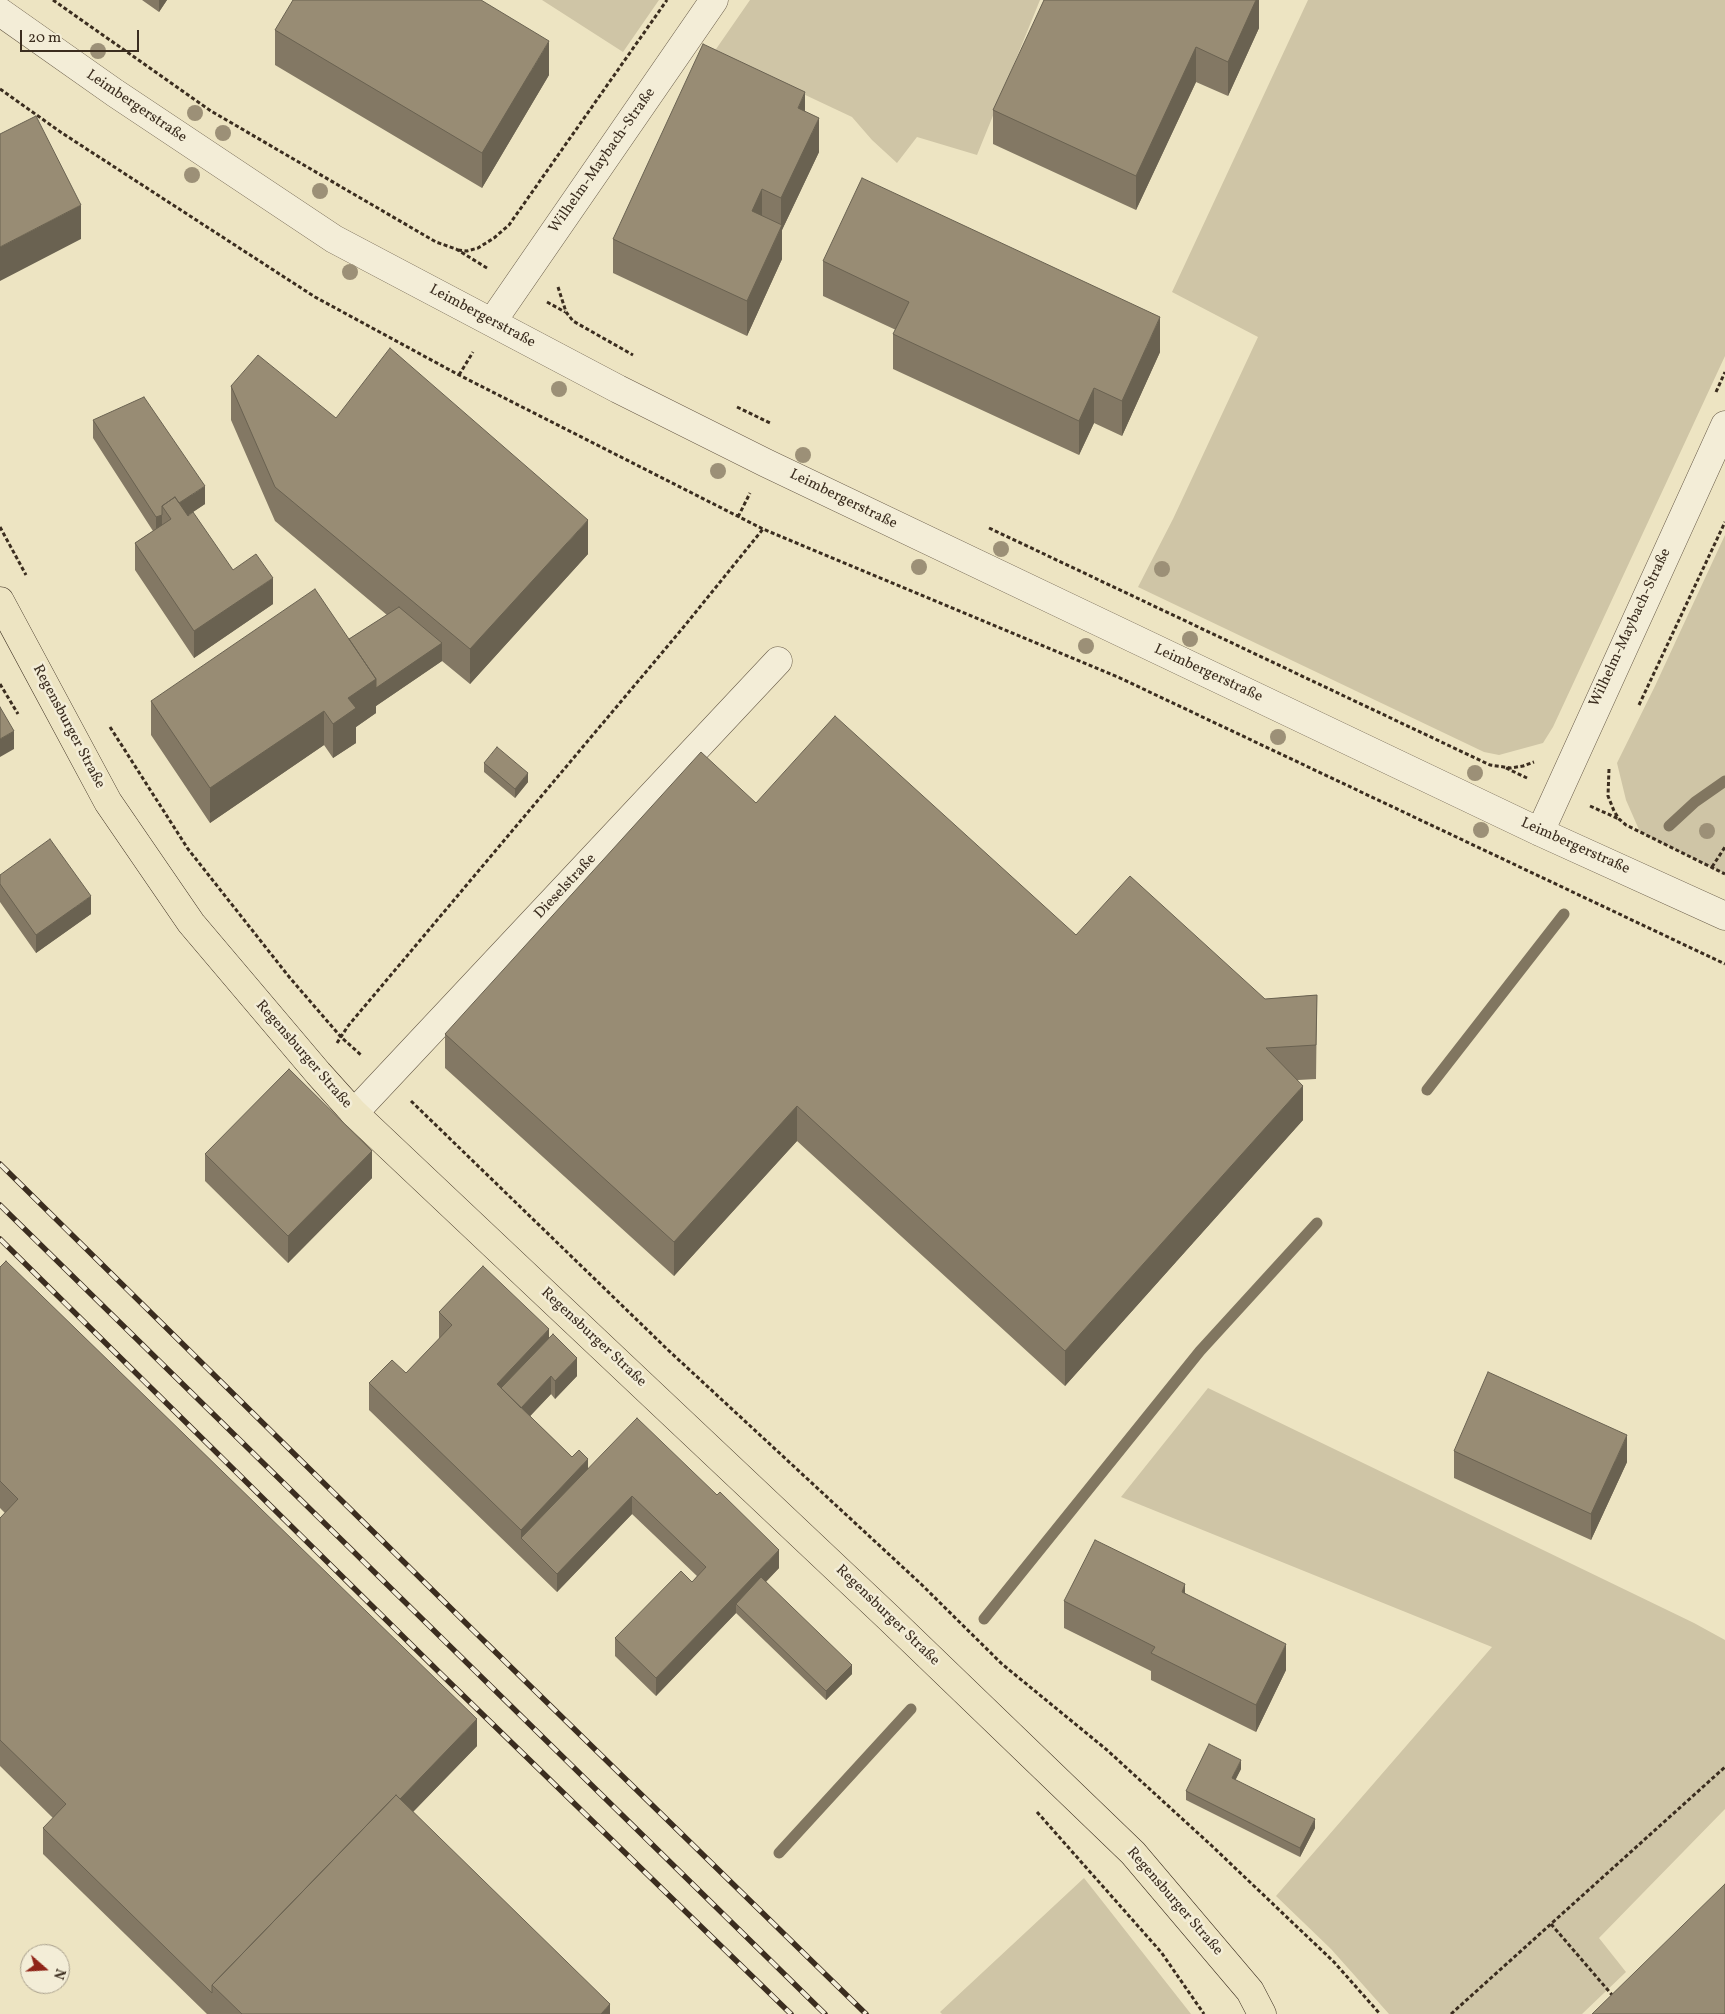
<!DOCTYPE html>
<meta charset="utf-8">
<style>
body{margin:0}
#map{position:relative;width:1725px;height:2014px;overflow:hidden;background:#ede4c2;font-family:Vollkorn,serif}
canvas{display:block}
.north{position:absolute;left:20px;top:1944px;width:50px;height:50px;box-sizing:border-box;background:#f3edd7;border:1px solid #a9a08d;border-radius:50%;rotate:109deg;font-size:14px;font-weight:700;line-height:20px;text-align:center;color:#3b2d1f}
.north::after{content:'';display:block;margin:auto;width:18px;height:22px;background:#8f2418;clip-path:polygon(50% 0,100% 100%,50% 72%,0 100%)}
.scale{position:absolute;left:20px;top:30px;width:119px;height:22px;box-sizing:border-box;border:2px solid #3b2d1f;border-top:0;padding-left:6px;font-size:15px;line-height:18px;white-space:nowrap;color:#3b2d1f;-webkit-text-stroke:4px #f3edd7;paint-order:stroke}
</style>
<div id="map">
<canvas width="1725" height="2014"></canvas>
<div class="north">N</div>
<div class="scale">20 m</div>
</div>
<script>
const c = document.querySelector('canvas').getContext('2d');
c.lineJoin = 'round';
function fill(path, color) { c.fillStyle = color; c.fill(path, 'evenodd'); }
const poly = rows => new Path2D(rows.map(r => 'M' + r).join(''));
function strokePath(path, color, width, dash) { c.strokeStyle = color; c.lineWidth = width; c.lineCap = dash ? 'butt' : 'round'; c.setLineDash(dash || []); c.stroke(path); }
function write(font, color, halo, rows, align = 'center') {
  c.font = font + ' Vollkorn,serif'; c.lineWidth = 5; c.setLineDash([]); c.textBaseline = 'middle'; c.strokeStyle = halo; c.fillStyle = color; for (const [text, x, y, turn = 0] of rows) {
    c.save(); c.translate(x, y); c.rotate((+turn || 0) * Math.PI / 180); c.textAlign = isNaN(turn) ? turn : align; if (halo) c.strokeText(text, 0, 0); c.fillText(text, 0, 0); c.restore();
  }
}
fill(poly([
 [542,0,659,0,623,52],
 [750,0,1040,0,977,155,917,137,897,163,872,140,852,117,714,52],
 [1308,0,1725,0,1725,356,1553,727,1543,743,1499,755,1484,752,1138,587,1173,519,1258,337,1172,292],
 [1725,535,1725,874,1640,832,1626,800,1617,763,1655,686],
 [1208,1388,1694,1623,1725,1640,1725,1809,1599,1938,1626,1972,1582,2014,1389,2014,1331,1949,1276,1896,1492,1647,1121,1497],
 [1084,1878,1191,2014,942,2014,940,2012]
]), '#cfc5a6');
strokePath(poly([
 [1669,826,1695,802,1725,781],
 [1427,1090,1564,914],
 [984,1619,1200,1351,1317,1223],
 [779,1853,911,1709]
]), '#817660', 11);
const minor = poly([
 [0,12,115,93,334,239,618,389,766,463,1072,609,1540,832,1725,916],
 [492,322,714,0],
 [1540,832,1725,425],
 [354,1113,778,661]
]);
const major = poly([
 [0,601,108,802,191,923,318,1073,354,1113,889,1618,1133,1853,1250,1991,1262,2014]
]);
strokePath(minor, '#685b48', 29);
strokePath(major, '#3b2d1f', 29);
strokePath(poly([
 [53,0,211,111,436,242,456,249,487,268],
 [0,89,62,133,315,297,459,375,763,529,1120,678,1725,964],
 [458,250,467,251,478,248,494,238,509,225,667,0],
 [558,287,566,312,573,321,633,355],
 [547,302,565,312],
 [459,375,473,352],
 [1716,392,1725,372],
 [737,407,772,424],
 [738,517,750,493],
 [0,527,26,575],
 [989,528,1490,765,1511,768,1523,766,1534,762],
 [0,684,18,714],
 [1639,705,1725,522],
 [110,727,188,849,290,978,341,1037,361,1055],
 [1506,768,1527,778],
 [1609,769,1608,796,1614,811,1619,819,1626,825,1725,874],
 [1590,806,1619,819],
 [1712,867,1725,847],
 [337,1043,348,1026,682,629,763,529],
 [411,1101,667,1349,921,1584,1002,1664,1107,1750,1212,1846,1334,1962,1380,2014],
 [1037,1812,1161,1952,1204,2014],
 [1551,1924,1613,1996],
 [1451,2014,1725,1767]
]), '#3b2d1f', 3, [4, 2.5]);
strokePath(minor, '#f3edd7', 28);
strokePath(major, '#ede4c2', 28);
const rail = poly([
 [0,1164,478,1635,866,2014],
 [0,1205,825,2014],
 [0,1239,440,1673,791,2014]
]);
strokePath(rail, '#3b2d1f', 5.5);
strokePath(rail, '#f3edd7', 4, [11]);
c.fillStyle = '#9c9077';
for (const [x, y] of [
 [98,51],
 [195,113],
 [223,133],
 [192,175],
 [320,191],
 [350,272],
 [559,389],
 [803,455],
 [718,471],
 [1001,549],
 [919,567],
 [1162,569],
 [1190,639],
 [1086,646],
 [1278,737],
 [1475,773],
 [1481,830],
 [1707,831]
]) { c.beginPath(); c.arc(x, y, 8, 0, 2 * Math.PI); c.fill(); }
fill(poly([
 [142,0,167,0,159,12],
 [1259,0,1259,28,1228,96,1196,82,1136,210,993,144,993,110],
 [275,30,549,75,482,188,275,65],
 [805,111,819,152,782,230,782,259,747,336,613,273,613,239],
 [823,261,1160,352,1122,436,1094,423,1079,455,893,369,893,334,896,330,823,296],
 [231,386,336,418,588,554,470,684,442,661,376,706,376,713,356,727,356,743,333,758,324,745,210,823,151,735,151,701,349,639,387,615,275,521,231,420],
 [93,420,205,504,188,515,233,570,273,604,194,658,135,570,135,543,153,531,93,438],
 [484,763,528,782,515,798,484,772],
 [756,803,1076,935,1265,999,1317,995,1316,1079,1298,1080,1303,1120,1065,1386,797,1141,674,1276,445,1068,445,1034],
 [0,875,91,914,36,953,0,902],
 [205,1154,372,1178,288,1263,205,1181],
 [0,1267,477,1746,413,1812,610,2014,207,2014,43,1854,43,1828,53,1818,0,1766,0,1518,5,1513,0,1508],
 [439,1312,549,1338,577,1376,555,1399,551,1394,530,1416,572,1457,588,1468,779,1568,766,1582,852,1674,826,1700,736,1613,656,1696,615,1656,615,1638,692,1582,697,1576,632,1514,557,1592,369,1410,369,1383,406,1373,439,1339],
 [1454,1451,1627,1462,1591,1540,1454,1478],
 [1185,1593,1286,1670,1256,1732,1151,1680,1151,1671,1064,1628,1064,1601],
 [1241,1769,1235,1780,1315,1828,1300,1857,1186,1800,1186,1791]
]), '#837864');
fill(poly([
 [159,0,167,0,159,12],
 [1256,0,1259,0,1259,28,1228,96,1228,62],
 [549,41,549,75,482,188,482,153],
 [1196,47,1196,82,1136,210,1136,176],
 [805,92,805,127,798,108],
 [819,118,819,152,782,230,782,259,747,336,747,301,781,228,781,198],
 [762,189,762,224,752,211],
 [81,205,81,239,0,281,0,247],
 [1160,317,1160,352,1122,436,1122,401],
 [1094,388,1094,423,1079,455,1079,421],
 [205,486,205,504,171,527,171,519,166,512],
 [162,515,162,533,156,535,156,517],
 [588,520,588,554,470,684,470,649],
 [273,578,273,604,194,658,194,631],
 [442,643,442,661,376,706,376,713,356,727,356,743,333,758,333,724,348,698,376,679],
 [324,711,324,745,210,823,210,788],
 [14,731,14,749,0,757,0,739],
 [528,773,528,782,515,798,515,789],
 [91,896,91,914,36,953,36,935],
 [1303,1086,1303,1120,1065,1386,1065,1351],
 [797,1106,797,1141,674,1276,674,1242],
 [372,1151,372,1178,288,1263,288,1236],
 [549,1329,549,1356,506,1401,497,1384],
 [577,1358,577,1376,555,1399,555,1381],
 [551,1376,551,1394,517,1430,517,1412],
 [1627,1435,1627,1462,1591,1540,1591,1514],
 [588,1459,588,1485,521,1538,521,1530],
 [632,1496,632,1514,557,1592,557,1574],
 [779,1550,779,1568,740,1608,736,1604,736,1613,656,1696,656,1678],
 [1185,1584,1185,1611,1182,1592],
 [1286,1644,1286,1670,1256,1732,1256,1705],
 [852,1665,852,1674,826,1700,826,1691],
 [477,1719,477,1746,229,2001,216,1989],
 [1241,1760,1241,1769,1232,1787,1232,1778],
 [1315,1819,1315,1828,1300,1857,1300,1848],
 [610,2004,610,2014,601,2014]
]), '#6a6251');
const building = poly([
 [293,0,481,0,549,41,482,153,275,30,293,0],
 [1044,0,1256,0,1228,62,1196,47,1136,176,993,110,1044,0],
 [703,44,805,92,798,108,819,118,781,198,762,189,752,211,782,225,747,301,613,239,703,44],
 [36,116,81,205,0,247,0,134,36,116],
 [862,178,1160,317,1122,401,1094,388,1079,421,893,334,909,302,823,261,862,178],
 [390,348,588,520,470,649,275,487,231,386,258,355,336,418,390,348],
 [144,397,205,486,179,503,175,497,162,506,162,515,156,517,93,420,144,397],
 [175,497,188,516,193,512,233,570,256,554,273,578,194,631,135,543,171,519,162,506,175,497],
 [315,589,376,679,348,698,356,708,333,724,324,711,210,788,151,701,315,589],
 [399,607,442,643,376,688,376,679,349,639,399,607],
 [0,707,14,731,0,739,0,707],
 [835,716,1076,935,1130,876,1265,999,1317,995,1316,1045,1266,1048,1303,1086,1065,1351,797,1106,674,1242,445,1034,701,752,756,803,835,716],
 [497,747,528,773,515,789,484,763,497,747],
 [50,839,91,896,36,935,0,884,0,875,50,839],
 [289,1069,372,1151,288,1236,205,1154,289,1069],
 [6,1261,477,1719,400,1799,396,1795,212,1985,212,1993,43,1828,66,1804,0,1740,0,1518,18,1499,0,1481,0,1267,6,1261],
 [483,1266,549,1329,497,1384,572,1457,579,1450,588,1459,521,1530,369,1383,392,1360,406,1373,452,1325,439,1312,483,1266],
 [553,1334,577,1358,555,1381,551,1376,521,1408,501,1388,553,1334],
 [1488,1372,1627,1435,1591,1514,1454,1451,1488,1372],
 [637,1418,717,1495,720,1492,779,1550,656,1678,615,1638,681,1571,692,1582,706,1567,632,1496,557,1574,521,1538,637,1418],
 [1095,1540,1185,1584,1182,1592,1286,1644,1256,1705,1151,1653,1155,1647,1064,1601,1095,1540],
 [761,1577,852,1665,826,1691,736,1604,761,1577],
 [1209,1744,1241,1760,1232,1778,1315,1819,1300,1848,1186,1791,1209,1744],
 [396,1795,610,2004,601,2014,242,2014,212,1985,396,1795],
 [1725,1884,1725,2014,1592,2014,1725,1884]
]);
fill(building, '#988c74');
strokePath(building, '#6a6251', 1);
write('15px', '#3b2d1f', '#f3edd7', [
 ["Leimbergerstraße",136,107,34],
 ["Wilhelm-Maybach-Straße",603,161,-55],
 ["Leimbergerstraße",482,317,28],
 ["Leimbergerstraße",843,500,26],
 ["Wilhelm-Maybach-Straße",1631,628,-65],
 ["Leimbergerstraße",1208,674,25],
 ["Regensburger Straße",68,727,62],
 ["Leimbergerstraße",1575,847,24],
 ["Dieselstraße",566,887,-47],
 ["Regensburger Straße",303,1055,49],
 ["Regensburger Straße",593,1338,43],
 ["Regensburger Straße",887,1616,44],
 ["Regensburger Straße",1174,1902,49]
]);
</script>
